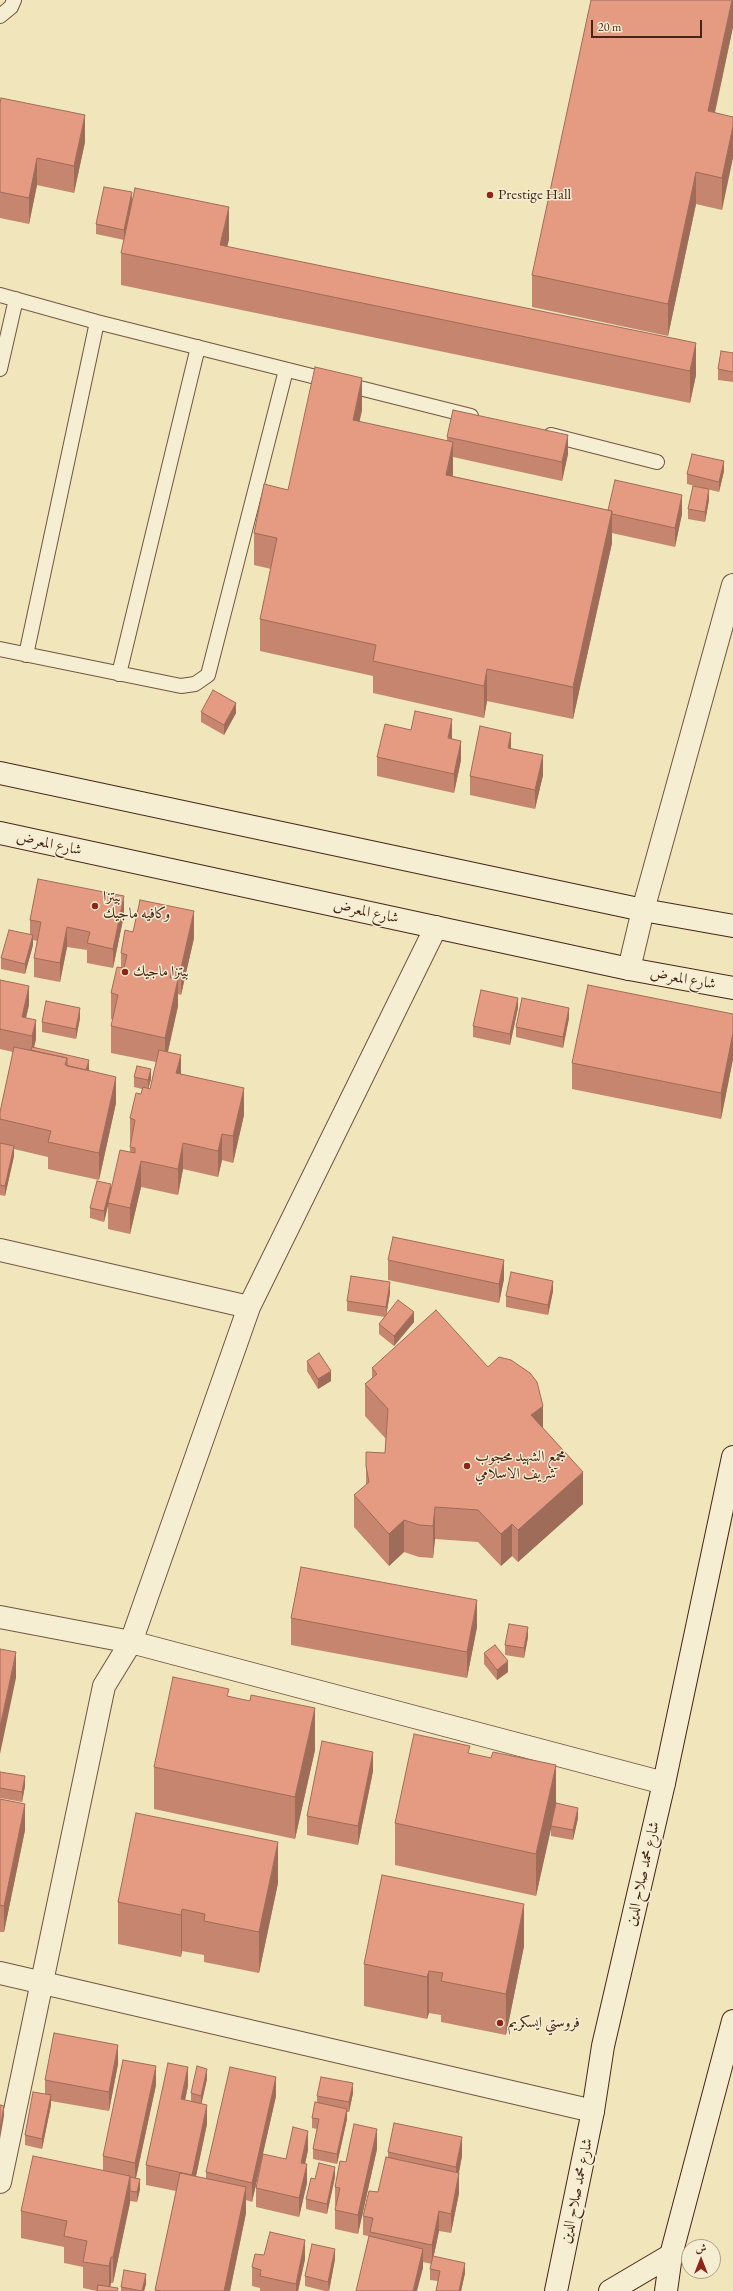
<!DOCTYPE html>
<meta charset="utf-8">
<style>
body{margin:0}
#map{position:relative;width:733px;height:2291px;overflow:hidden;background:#f1e5bc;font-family:"EB Garamond",Amiri,serif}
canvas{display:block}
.north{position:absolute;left:681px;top:2239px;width:40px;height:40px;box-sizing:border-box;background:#f6eed3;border:1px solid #b09e87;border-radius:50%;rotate:0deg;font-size:11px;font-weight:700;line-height:16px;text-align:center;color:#462516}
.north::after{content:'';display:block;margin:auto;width:14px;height:18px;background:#8f2418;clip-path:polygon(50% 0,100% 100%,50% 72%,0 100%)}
.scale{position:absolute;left:591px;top:20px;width:111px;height:18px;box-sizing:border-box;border:2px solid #462516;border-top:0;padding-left:5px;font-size:12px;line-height:14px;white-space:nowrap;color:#462516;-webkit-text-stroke:3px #f6eed3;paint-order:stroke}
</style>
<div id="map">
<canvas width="733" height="2291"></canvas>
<div class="north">ش</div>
<div class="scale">20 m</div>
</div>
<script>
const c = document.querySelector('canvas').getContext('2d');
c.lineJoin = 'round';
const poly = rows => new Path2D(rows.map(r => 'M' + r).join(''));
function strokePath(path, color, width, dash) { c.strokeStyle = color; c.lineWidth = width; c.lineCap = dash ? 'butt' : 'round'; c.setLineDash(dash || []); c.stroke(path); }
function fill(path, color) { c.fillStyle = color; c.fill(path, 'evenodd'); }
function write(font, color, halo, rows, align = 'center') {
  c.font = font + ' "EB Garamond",Amiri,serif'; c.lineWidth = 3; c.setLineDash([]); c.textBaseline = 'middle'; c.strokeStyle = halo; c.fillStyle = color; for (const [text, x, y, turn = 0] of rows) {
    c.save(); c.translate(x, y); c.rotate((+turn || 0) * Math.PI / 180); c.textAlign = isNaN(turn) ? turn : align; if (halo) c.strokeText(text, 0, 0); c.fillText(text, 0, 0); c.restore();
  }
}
const service = poly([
 [0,16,11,7,14,0],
 [0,295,97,322,471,416],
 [0,369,16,299],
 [551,435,657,462],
 [0,649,181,686,195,684,208,675,286,370],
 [26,655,97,322],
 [119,674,198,347]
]);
const minor = poly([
 [629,969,643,910,733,585],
 [0,1250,249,1307],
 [0,1617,131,1642,664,1783],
 [0,1973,593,2111],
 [0,2182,104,1686,131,1642,249,1307,436,927]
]);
const secondary = poly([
 [0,773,643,910,733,926],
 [0,833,629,969,733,988],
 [556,2291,593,2111,603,2046,664,1783,733,1457],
 [610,2291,671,2255],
 [666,2291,671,2255,733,2021]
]);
strokePath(service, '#715540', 16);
strokePath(minor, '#715540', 24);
strokePath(secondary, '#462516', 24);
strokePath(service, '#f6eed3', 14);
strokePath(minor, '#f6eed3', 22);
strokePath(secondary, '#f6eed3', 22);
fill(poly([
 [733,27,715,113,733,117,722,210,696,204,668,336,532,307,532,275],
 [0,104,85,142,74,193,37,185,29,224,0,218],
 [132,202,229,239,227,247,696,343,696,375,690,403,121,285,121,253,124,240,96,234,96,224],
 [733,353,733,382,718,380,718,369],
 [362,410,359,422,447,441,447,437,568,454,562,481,453,457,452,476,608,510,682,514,675,547,612,533,612,543,573,719,487,701,484,718,373,693,373,676,260,651,260,619,271,569,254,565,254,533,288,490],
 [724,471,719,492,687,484,687,474],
 [709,500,705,522,688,519,688,509],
 [201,712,236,713,224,735,201,722],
 [452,738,461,760,454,793,377,776,377,757],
 [543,775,535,809,470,795,470,776],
 [124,915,113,968,87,963,87,950,67,947,60,982,34,977,34,958,37,941,33,940,33,945,25,974,1,969,1,958,30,935,30,920],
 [133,932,194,938,181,995,178,994,178,1006,168,1052,181,1074,244,1115,233,1163,222,1160,218,1177,183,1169,178,1195,141,1187,130,1234,108,1229,108,1204,104,1222,90,1218,90,1208,111,1192,130,1152,130,1118,141,1094,142,1089,134,1087,134,1077,151,1079,148,1089,150,1089,156,1062,111,1053,111,1026,113,1020,111,1019,111,993,121,967,121,953],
 [0,980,29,1005,26,1018,36,1039,34,1047,88,1070,116,1103,99,1180,48,1169,48,1157,14,1149,14,1156,5,1196,0,1195,0,1112,13,1052,0,1049],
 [518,1008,510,1045,473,1037,473,1026],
 [733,1014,733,1059,721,1119,572,1089,572,1063],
 [80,1018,76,1039,42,1032,42,1022],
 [569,1018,563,1048,516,1037,516,1027],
 [388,1260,504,1279,499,1303,388,1280],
 [553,1291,548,1315,506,1307,506,1296],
 [390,1293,386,1315,414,1322,394,1346,379,1334,379,1324,385,1317,347,1311,347,1301],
 [307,1361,331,1381,318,1389,307,1371],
 [372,1368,543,1428,583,1504,518,1562,512,1556,501,1566,478,1542,435,1539,433,1558,419,1557,404,1552,389,1566,354,1527,354,1495,366,1485,366,1466,385,1453,386,1439,365,1416,365,1384,372,1378],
 [291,1618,477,1627,467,1678,291,1645],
 [528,1637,524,1658,505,1655,505,1645],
 [484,1653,508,1672,497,1680,484,1664],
 [229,1696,315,1750,295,1839,154,1809,154,1767],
 [470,1753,556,1806,578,1818,573,1840,551,1836,551,1826,536,1896,395,1865,395,1823],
 [373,1771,358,1845,307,1835,307,1816],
 [0,1772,25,1786,22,1802,0,1798],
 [0,1799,25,1830,4,1932,0,1932],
 [278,1883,259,1973,204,1962,204,1955,182,1951,181,1957,118,1944,118,1902],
 [524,1946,506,2035,441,2022,441,2015,429,2013,427,2019,364,2006,364,1964],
 [118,2064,109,2111,51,2101,51,2105,42,2149,25,2145,25,2135,45,2094,45,2080],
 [207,2079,201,2104,207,2124,196,2177,206,2179,206,2172,276,2096,252,2202,246,2200,246,2213,230,2291,155,2291,176,2191,146,2185,146,2165,188,2086,185,2100,191,2101,191,2093],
 [156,2085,136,2178,140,2189,137,2202,130,2201,113,2283,111,2283,110,2287,118,2291,97,2291,83,2288,83,2267,64,2263,64,2247,21,2238,21,2211,103,2171,103,2156],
 [353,2093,349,2112,347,2112,347,2119,337,2164,313,2159,313,2149,317,2129,312,2128,312,2118,317,2103,317,2096],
 [377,2149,358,2234,335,2229,335,2210,336,2206,335,2206,335,2187,346,2162],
 [308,2150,305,2164,307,2183,299,2217,256,2207,256,2188,286,2159],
 [388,2152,462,2156,459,2173,459,2193,451,2233,439,2231,433,2259,465,2273,461,2291,436,2291,438,2281,430,2280,430,2269,432,2264,423,2262,423,2268,369,2236,363,2235,363,2216,378,2192,388,2158],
 [335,2177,327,2214,306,2209,306,2199,315,2179],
 [264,2255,305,2259,298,2291,260,2291,260,2288,252,2286,252,2267],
 [335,2259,329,2291,325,2291,305,2286,305,2276],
 [146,2284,144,2291,121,2291,121,2287]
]), '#c5856f');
fill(poly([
 [732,0,733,0,733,27,708,143,708,111],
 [85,115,85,142,74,193,74,166],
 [733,126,733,158,722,210,722,178],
 [37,158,37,185,29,224,29,198],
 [696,172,696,204,668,336,668,304],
 [132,192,132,203,124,240,124,230],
 [229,207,229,239,221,274,220,245],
 [696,343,696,375,690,403,690,371],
 [362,378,362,410,353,452,353,420],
 [568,435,568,454,562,481,562,462],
 [453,442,453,474,446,507,446,475],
 [724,461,724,471,719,492,719,482],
 [709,489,709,500,705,522,705,512],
 [682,495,682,514,675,547,675,528],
 [612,511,612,543,573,719,573,687],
 [487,669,487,701,484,718,484,686],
 [236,703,236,713,224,735,224,725],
 [452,719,452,738,448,738],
 [511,733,511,752,508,748],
 [461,741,461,760,454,793,454,774],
 [543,755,543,775,535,809,535,790],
 [124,896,124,915,113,968,113,949],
 [194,911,194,938,181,995,181,968],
 [67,927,67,947,60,982,60,963],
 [33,935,33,945,25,974,25,964],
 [173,967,173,993,170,978],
 [178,979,178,1006,165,1064,165,1038],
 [29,986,29,1005,22,1034,22,1017],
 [518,998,518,1008,510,1045,510,1034],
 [80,1008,80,1018,76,1039,76,1029],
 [569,1008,569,1018,563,1048,563,1037],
 [36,1020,36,1039,32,1056,32,1036],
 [733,1033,733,1059,721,1119,721,1093],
 [181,1055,181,1082,176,1073],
 [89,1060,89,1070,85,1086,85,1075],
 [151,1069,151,1079,148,1090,148,1080],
 [116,1077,116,1103,99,1180,99,1153],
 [244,1088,244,1115,233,1163,233,1136],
 [222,1134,222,1160,218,1177,218,1151],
 [183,1143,183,1169,178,1195,178,1169],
 [14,1146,14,1156,5,1196,5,1186],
 [141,1161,141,1187,130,1234,130,1208],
 [111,1184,111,1194,104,1222,104,1211],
 [504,1260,504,1279,499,1303,499,1284],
 [553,1281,553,1291,548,1315,548,1305],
 [390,1282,390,1293,386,1317,386,1307],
 [414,1312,414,1322,394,1346,394,1336],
 [331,1371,331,1381,318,1389,318,1379],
 [543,1406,543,1438,531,1415],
 [583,1472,583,1504,518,1562,518,1530],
 [435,1507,435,1539,433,1558,433,1526],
 [404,1520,404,1552,389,1566,389,1534],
 [512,1524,512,1556,501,1566,501,1534],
 [477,1600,477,1627,467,1678,467,1652],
 [528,1627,528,1637,524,1658,524,1648],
 [16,1652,16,1678,0,1754,0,1727],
 [508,1661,508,1672,497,1680,497,1670],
 [315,1708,315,1750,295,1839,295,1797],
 [373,1752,373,1771,358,1845,358,1826],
 [556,1765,556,1807,536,1896,536,1854],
 [25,1776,25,1786,22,1802,22,1792],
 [25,1804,25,1830,4,1932,4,1906],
 [578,1808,578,1818,573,1840,573,1830],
 [278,1842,278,1883,259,1973,259,1932],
 [524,1904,524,1946,506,2035,506,1994],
 [182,1909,182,1951,181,1957,181,1915],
 [429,1971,429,2013,427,2019,427,1977],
 [118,2045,118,2064,109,2111,109,2092],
 [156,2066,156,2085,135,2182,135,2163],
 [188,2067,188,2086,181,2119,181,2099],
 [207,2069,207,2079,201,2106,201,2096],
 [276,2077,276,2096,252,2202,252,2183],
 [353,2083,353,2093,349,2112,349,2102],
 [51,2095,51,2105,42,2149,42,2139],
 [207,2105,207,2124,192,2194,192,2175],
 [4,2106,4,2116,0,2139,0,2129],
 [347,2109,347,2119,337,2164,337,2154],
 [377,2129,377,2149,358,2234,358,2215],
 [308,2131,308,2150,301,2182,301,2163],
 [462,2137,462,2156,456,2186,456,2167],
 [307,2164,307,2183,299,2217,299,2198],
 [335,2167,335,2177,327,2214,327,2204],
 [459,2173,459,2193,451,2233,451,2214],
 [130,2176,130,2203,113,2283,113,2257],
 [140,2179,140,2189,137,2202,137,2192],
 [246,2187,246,2213,230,2291,224,2291],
 [439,2211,439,2231,432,2264,432,2245],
 [305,2240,305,2259,298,2291,296,2291,296,2284],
 [335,2249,335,2259,329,2291,328,2282],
 [423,2249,423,2268,417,2291,413,2291],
 [111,2257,111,2283,109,2291,109,2266],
 [465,2263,465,2273,461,2291,459,2291],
 [146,2274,146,2284,144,2291,142,2291]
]), '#a06c5a');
const building = poly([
 [591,0,732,0,708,111,733,117,733,126,722,178,696,172,668,304,532,275,591,0],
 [1,98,85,115,74,166,37,158,29,198,0,192,0,104,1,98],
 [104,187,132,192,124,230,96,224,104,187],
 [135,188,229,207,220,245,696,343,690,371,121,253,135,188],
 [721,351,733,353,733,372,718,369,721,351],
 [315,367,362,378,353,420,453,442,446,475,612,511,573,687,487,669,484,686,373,661,376,645,260,619,277,538,254,533,264,484,288,490,315,367],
 [453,410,568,435,562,462,447,437,453,410],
 [692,454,724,461,719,482,687,474,692,454],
 [615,480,682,495,675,528,612,514,612,511,608,510,615,480],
 [693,486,709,489,705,512,688,509,693,486],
 [213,690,236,703,224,725,201,712,213,690],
 [415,711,452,719,448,738,461,741,454,774,377,757,385,724,411,730,415,711],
 [480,726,511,733,508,748,543,755,535,790,470,776,480,726],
 [38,879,124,896,113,949,87,943,90,932,67,927,60,963,34,958,41,922,30,920,38,879],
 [140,900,194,911,181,968,173,967,170,978,178,979,165,1038,111,1026,118,995,111,993,117,967,124,968,127,955,121,953,125,930,133,932,140,900],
 [9,930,33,935,25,964,1,958,9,930],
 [0,980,29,986,22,1017,36,1020,32,1036,0,1029,0,980],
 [588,985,733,1014,733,1033,721,1093,572,1063,588,985],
 [481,990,518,998,510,1034,473,1026,481,990],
 [522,998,569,1008,563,1037,516,1027,522,998],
 [46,1001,80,1008,76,1029,42,1022,46,1001],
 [14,1047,67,1058,65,1065,116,1077,99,1153,48,1142,51,1131,0,1119,0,1112,14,1047],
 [32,1047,89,1060,86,1070,67,1066,67,1058,31,1050,32,1047],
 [159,1050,181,1055,176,1073,244,1088,233,1136,222,1134,218,1151,183,1143,178,1169,141,1161,130,1208,108,1203,120,1150,135,1153,135,1148,130,1147,135,1120,130,1118,136,1093,141,1094,143,1087,150,1089,159,1050],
 [137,1066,151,1069,148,1080,134,1077,137,1066],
 [0,1143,14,1146,5,1186,0,1185,0,1143],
 [97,1181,111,1184,104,1211,90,1208,97,1181],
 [393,1237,504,1260,499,1284,388,1260,393,1237],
 [511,1272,553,1281,548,1305,506,1296,511,1272],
 [351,1276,390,1282,386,1307,347,1301,351,1276],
 [398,1300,414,1312,394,1336,379,1324,398,1300],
 [436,1310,488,1367,499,1357,511,1360,530,1373,537,1382,543,1406,531,1415,583,1472,518,1530,512,1524,501,1534,478,1510,435,1507,433,1526,419,1525,404,1520,389,1534,354,1495,369,1482,366,1466,366,1452,385,1453,388,1409,365,1384,377,1374,372,1368,436,1310],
 [319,1353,331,1371,318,1379,307,1361,319,1353],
 [301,1567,477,1600,467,1652,291,1618,301,1567],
 [509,1624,528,1627,524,1648,505,1645,509,1624],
 [495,1645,508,1661,497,1670,484,1653,495,1645],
 [0,1649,16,1652,0,1727,0,1649],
 [173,1677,229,1689,227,1696,250,1701,251,1695,315,1708,295,1797,154,1767,173,1677],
 [414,1734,470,1746,468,1753,491,1758,493,1752,556,1765,536,1854,395,1823,414,1734],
 [322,1741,373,1752,358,1826,307,1816,322,1741],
 [0,1772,25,1776,22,1792,0,1788,0,1772],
 [0,1799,25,1804,4,1906,0,1905,0,1799],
 [556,1803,578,1808,573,1830,551,1826,556,1803],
 [136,1813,278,1842,259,1932,204,1921,205,1914,182,1909,181,1915,118,1902,136,1813],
 [382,1875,524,1904,506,1994,441,1981,443,1973,429,1971,427,1977,364,1964,382,1875],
 [54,2033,118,2045,109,2092,45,2080,54,2033],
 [123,2060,156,2066,135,2163,103,2156,123,2060],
 [168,2063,188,2067,181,2099,207,2105,192,2175,146,2165,168,2063],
 [197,2066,207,2069,201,2096,191,2093,197,2066],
 [230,2067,276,2077,252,2183,206,2172,230,2067],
 [321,2077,353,2083,349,2102,317,2096,321,2077],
 [33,2092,51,2095,42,2139,25,2135,33,2092],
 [315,2102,347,2109,337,2154,313,2149,319,2119,312,2118,315,2102],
 [0,2105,4,2106,0,2129,0,2105],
 [394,2123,462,2137,456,2167,388,2152,394,2123],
 [354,2124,377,2129,358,2215,335,2210,340,2188,335,2187,340,2161,346,2162,354,2124],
 [293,2127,308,2131,301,2163,307,2164,299,2198,256,2188,263,2154,286,2159,293,2127],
 [33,2156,130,2176,113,2257,111,2257,109,2266,83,2262,87,2241,64,2236,67,2221,21,2211,33,2156],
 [386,2157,459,2173,451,2214,439,2211,432,2245,370,2232,373,2218,363,2216,369,2191,378,2192,386,2157],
 [319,2163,335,2167,327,2204,306,2199,311,2178,315,2179,319,2163],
 [180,2173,246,2187,224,2291,161,2291,155,2290,180,2173],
 [130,2177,140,2179,137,2192,130,2191,130,2177],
 [270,2232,305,2240,296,2284,260,2276,261,2270,252,2267,255,2254,264,2255,270,2232],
 [369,2236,423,2249,413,2291,356,2291,369,2236],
 [312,2244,335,2249,328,2282,305,2276,312,2244],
 [433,2256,465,2263,459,2291,436,2291,440,2271,430,2269,433,2256],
 [124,2270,146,2274,142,2291,121,2287,124,2270],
 [98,2285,118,2288,117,2291,97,2291,98,2285]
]);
fill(building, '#e59b81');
strokePath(building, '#a06c5a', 1);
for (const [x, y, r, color] of [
 [490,195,4,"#8f2418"],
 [95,906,4,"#8f2418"],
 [125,972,4,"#8f2418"],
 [467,1466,4,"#8f2418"],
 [500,2023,4,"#8f2418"]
]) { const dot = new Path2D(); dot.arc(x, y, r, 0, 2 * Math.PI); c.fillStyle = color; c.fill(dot); strokePath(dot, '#f6eed3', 1.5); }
write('15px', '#462516', '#f6eed3', [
 ["Prestige Hall",498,195],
 ["بيتزا",103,897],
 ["وكافيه ماجيك",103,914],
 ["بيتزا ماجيك",133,972],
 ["مجمع الشهيد محجوب",475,1457],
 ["شريف الاسلامي",475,1474],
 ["فروستي ايسكريم",508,2023]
], 'left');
write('15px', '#462516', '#f6eed3', [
 ["شارع المعرض",49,844,12],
 ["شارع المعرض",366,912,12],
 ["شارع المعرض",683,979,10],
 ["شارع محمد صلاح الدين",643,1874,-77],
 ["شارع محمد صلاح الدين",577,2191,-78]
]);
</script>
